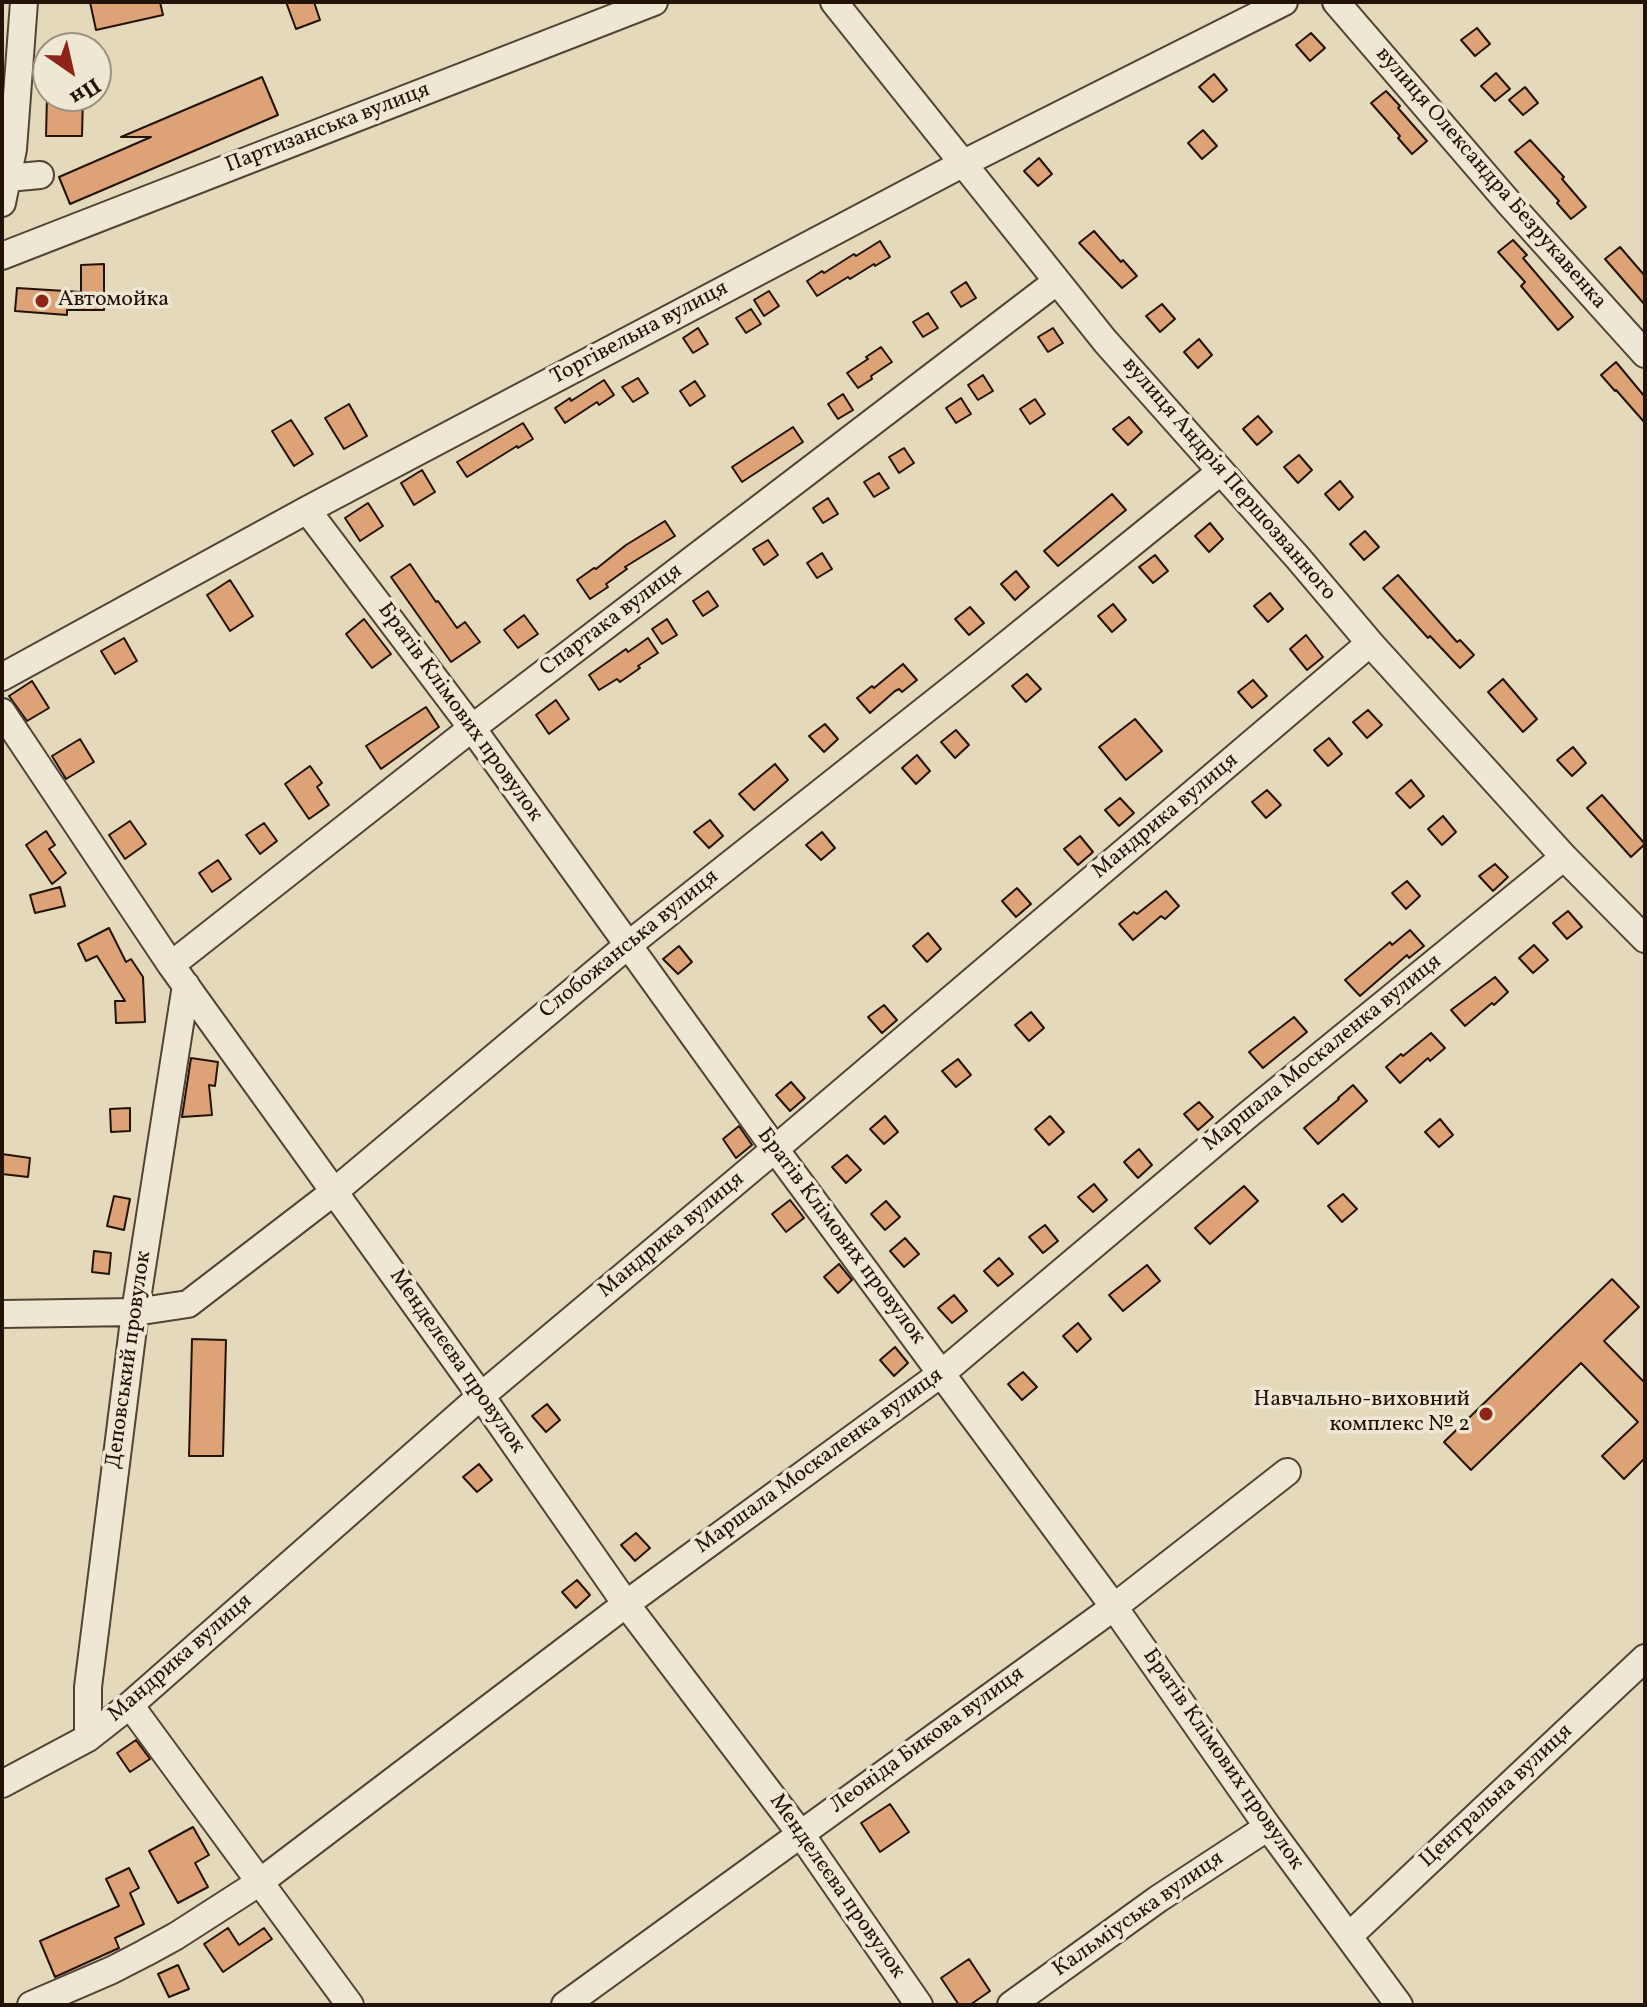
<!DOCTYPE html>
<meta charset="utf-8">
<style>
body{margin:0}
#map{position:relative;width:1647px;height:2007px;overflow:hidden;background:#e4dabb;font-family:Vollkorn,serif}
canvas{display:block}
.frame{position:absolute;inset:0;border:4px solid #221208;pointer-events:none}
.north{position:absolute;left:32px;top:32px;width:80px;height:80px;box-sizing:border-box;background:#ede7d3;border:2px solid #9c9282;border-radius:50%;rotate:146deg;font-size:22px;font-weight:700;line-height:32px;text-align:center;color:#221208}
.north::after{content:'';display:block;margin:auto;width:28px;height:36px;background:#8f2418;clip-path:polygon(50% 0,100% 100%,50% 72%,0 100%)}
</style>
<div id="map">
<canvas width="1647" height="2007"></canvas>
<div class="frame"></div>
<div class="north">Пн</div>
</div>
<script>
const c = document.querySelector('canvas').getContext('2d');
c.lineJoin = 'round';
function fill(path, color) { c.fillStyle = color; c.fill(path, 'evenodd'); }
const poly = rows => new Path2D(rows.map(r => 'M' + r).join(''));
function strokePath(path, color, width, dash) { c.strokeStyle = color; c.lineWidth = width; c.lineCap = dash ? 'butt' : 'round'; c.setLineDash(dash || []); c.stroke(path); }
function write(font, color, halo, rows, align = 'center') {
  c.font = font + ' Vollkorn,serif'; c.lineWidth = 7; c.setLineDash([]); c.textBaseline = 'middle'; c.strokeStyle = halo; c.fillStyle = color; for (const [text, x, y, turn = 0] of rows) {
    c.save(); c.translate(x, y); c.rotate((+turn || 0) * Math.PI / 180); c.textAlign = isNaN(turn) ? turn : align; if (halo) c.strokeText(text, 0, 0); c.fillText(text, 0, 0); c.restore();
  }
}
const building = poly([
 [90,2,160,2,163,15,96,30,90,2],
 [286,2,314,2,320,20,296,29,286,2],
 [1477,28,1490,44,1475,56,1461,40,1477,28],
 [1311,33,1325,48,1310,61,1296,45,1311,33],
 [1496,73,1510,89,1495,101,1481,86,1496,73],
 [1214,74,1227,90,1213,102,1199,87,1214,74],
 [262,77,278,115,70,204,59,177,151,137,121,137,262,77],
 [1525,87,1538,103,1523,115,1509,100,1525,87],
 [1386,91,1400,106,1398,108,1427,141,1412,154,1398,138,1400,136,1371,103,1386,91],
 [47,96,83,96,82,136,46,136,47,96],
 [1203,130,1217,146,1202,159,1188,143,1203,130],
 [1530,140,1564,177,1562,179,1586,207,1571,219,1557,203,1559,201,1515,152,1530,140],
 [1039,158,1052,174,1038,186,1024,171,1039,158],
 [1094,231,1121,262,1123,260,1137,276,1122,288,1079,243,1094,231],
 [1513,240,1527,255,1523,258,1573,317,1558,330,1521,286,1525,282,1498,252,1513,240],
 [880,241,890,257,875,266,874,264,850,279,848,277,817,296,807,281,822,271,824,273,854,254,856,256,880,241],
 [1620,247,1645,276,1645,305,1605,259,1620,247],
 [104,264,104,310,67,310,67,315,15,311,17,288,81,292,81,265,104,264],
 [966,282,976,298,961,307,951,292,966,282],
 [769,291,779,306,764,316,754,300,769,291],
 [1162,304,1175,319,1160,332,1146,316,1162,304],
 [751,309,761,324,746,333,736,318,751,309],
 [928,313,938,328,923,337,913,322,928,313],
 [698,328,708,344,693,353,683,338,698,328],
 [1053,328,1063,343,1048,352,1038,337,1053,328],
 [1199,339,1212,355,1198,368,1184,352,1199,339],
 [881,347,892,362,871,376,872,379,858,388,847,373,868,359,866,357,881,347],
 [1616,362,1645,397,1645,423,1616,390,1615,391,1601,375,1616,362],
 [983,375,993,391,978,400,968,385,983,375],
 [638,378,648,393,633,402,622,387,638,378],
 [604,380,614,395,599,405,597,402,565,423,555,408,570,398,571,401,604,380],
 [695,381,705,396,690,406,680,391,695,381],
 [843,394,853,410,838,419,828,404,843,394],
 [961,398,971,414,956,423,946,408,961,398],
 [1035,399,1045,414,1030,424,1020,409,1035,399],
 [349,404,367,436,344,449,325,418,349,404],
 [1258,416,1272,432,1257,445,1243,429,1258,416],
 [1129,417,1142,432,1128,445,1113,429,1129,417],
 [291,420,313,454,294,466,272,431,291,420],
 [523,423,533,439,518,448,517,446,467,477,457,462,523,423],
 [793,427,803,442,742,482,732,467,793,427],
 [904,448,914,463,899,473,889,457,904,448],
 [1299,455,1312,470,1298,483,1284,467,1299,455],
 [422,470,435,492,414,505,401,483,422,470],
 [879,473,889,488,874,497,864,482,879,473],
 [1340,481,1353,497,1339,510,1325,494,1340,481],
 [1112,494,1126,510,1058,566,1044,551,1112,494],
 [828,498,838,514,823,523,813,508,828,498],
 [368,503,383,526,360,541,345,518,368,503],
 [665,521,675,536,625,567,627,569,606,584,608,587,590,599,577,580,594,568,596,569,626,545,665,521],
 [1210,523,1223,539,1209,552,1195,536,1210,523],
 [1365,531,1379,547,1364,560,1350,544,1365,531],
 [768,540,778,555,764,565,753,549,768,540],
 [822,553,832,569,817,578,807,563,822,553],
 [1155,555,1168,571,1153,583,1139,567,1155,555],
 [410,564,436,602,438,601,457,628,465,622,480,642,451,662,391,577,410,564],
 [1016,571,1029,587,1015,600,1001,584,1016,571],
 [1398,575,1457,642,1460,640,1474,655,1460,668,1430,636,1428,638,1383,588,1398,575],
 [230,580,253,616,230,631,207,595,230,580],
 [708,591,718,606,703,616,693,601,708,591],
 [1270,593,1283,609,1268,622,1254,606,1270,593],
 [1113,604,1126,620,1112,632,1098,616,1113,604],
 [970,607,984,623,969,635,955,619,970,607],
 [524,615,538,634,518,648,504,630,524,615],
 [364,619,391,654,372,668,346,634,364,619],
 [667,619,677,635,662,644,652,629,667,619],
 [1306,635,1323,657,1307,670,1290,649,1306,635],
 [124,638,137,661,115,674,101,651,124,638],
 [648,638,658,653,638,666,640,668,620,682,617,679,599,690,589,675,626,649,628,652,648,638],
 [903,664,917,680,902,692,899,689,895,691,870,713,857,698,872,686,874,688,903,664],
 [1027,674,1041,689,1026,702,1012,686,1027,674],
 [1503,679,1537,719,1523,732,1488,692,1503,679],
 [1253,680,1267,696,1252,708,1238,692,1253,680],
 [32,681,49,708,27,721,9,696,32,681],
 [556,700,569,719,549,734,536,715,556,700],
 [426,707,439,727,381,769,366,746,426,707],
 [1368,710,1382,725,1367,738,1353,722,1368,710],
 [1135,719,1162,751,1126,780,1099,747,1135,719],
 [825,724,838,739,824,752,809,736,825,724],
 [956,730,969,745,955,758,941,742,956,730],
 [1329,738,1342,754,1328,766,1314,750,1329,738],
 [80,739,94,762,66,779,52,756,80,739],
 [1573,747,1586,763,1572,776,1557,760,1573,747],
 [917,755,930,771,916,784,902,768,917,755],
 [775,764,788,780,754,810,739,794,775,764],
 [310,766,322,783,317,787,329,805,309,819,285,784,310,766],
 [1411,780,1424,796,1410,808,1396,793,1411,780],
 [1267,790,1281,805,1266,818,1252,802,1267,790],
 [1602,795,1645,844,1631,857,1587,808,1602,795],
 [1120,798,1134,813,1119,826,1105,810,1120,798],
 [1443,816,1456,832,1442,845,1428,829,1443,816],
 [710,820,723,836,709,848,694,832,710,820],
 [130,821,146,844,125,859,109,835,130,821],
 [264,823,277,841,260,854,246,835,264,823],
 [46,831,55,845,49,849,66,873,52,884,26,845,46,831],
 [822,832,835,848,821,860,806,845,822,832],
 [1080,836,1093,852,1078,865,1064,849,1080,836],
 [218,860,231,879,212,892,199,873,218,860],
 [1495,864,1508,877,1493,891,1479,876,1495,864],
 [1407,881,1420,896,1406,909,1392,893,1407,881],
 [60,887,65,906,35,913,30,895,60,887],
 [1017,888,1031,904,1016,917,1002,901,1017,888],
 [1166,891,1179,906,1165,919,1161,916,1133,940,1119,924,1134,912,1137,914,1166,891],
 [1568,911,1582,927,1567,939,1553,923,1568,911],
 [109,928,126,962,131,959,143,977,145,1022,116,1023,115,1001,125,1001,97,956,86,961,78,944,109,928],
 [1410,930,1424,946,1409,958,1407,955,1360,996,1345,980,1390,942,1392,945,1410,930],
 [928,933,941,949,927,962,913,946,928,933],
 [1534,945,1548,960,1533,973,1519,958,1534,945],
 [679,946,692,962,678,974,663,959,679,946],
 [1495,977,1508,992,1494,1005,1492,1003,1465,1026,1451,1010,1495,977],
 [884,1005,897,1020,882,1033,868,1017,884,1005],
 [1031,1012,1044,1028,1029,1041,1015,1025,1031,1012],
 [1294,1017,1307,1032,1263,1068,1249,1052,1294,1017],
 [1431,1033,1445,1048,1430,1061,1428,1058,1400,1083,1386,1067,1401,1054,1403,1056,1431,1033],
 [191,1058,218,1062,215,1086,209,1085,212,1115,182,1117,191,1058],
 [958,1059,971,1075,956,1087,942,1071,958,1059],
 [791,1082,805,1098,790,1111,776,1095,791,1082],
 [1353,1085,1367,1101,1318,1144,1304,1128,1339,1099,1338,1098,1353,1085],
 [1199,1102,1213,1117,1198,1130,1184,1114,1199,1102],
 [130,1108,130,1131,111,1132,110,1109,130,1108],
 [885,1116,898,1132,884,1144,870,1129,885,1116],
 [1050,1116,1064,1132,1049,1145,1035,1129,1050,1116],
 [1440,1119,1453,1135,1439,1147,1425,1132,1440,1119],
 [739,1126,752,1145,736,1158,723,1139,739,1126],
 [1139,1149,1152,1165,1138,1178,1124,1162,1139,1149],
 [2,1154,30,1158,28,1177,2,1174,2,1154],
 [847,1155,861,1170,846,1183,832,1167,847,1155],
 [1094,1184,1107,1200,1093,1212,1078,1197,1094,1184],
 [1244,1186,1258,1201,1210,1244,1195,1228,1244,1186],
 [1343,1194,1357,1209,1342,1222,1328,1206,1343,1194],
 [114,1196,130,1199,124,1230,107,1226,114,1196],
 [790,1200,804,1218,786,1232,772,1214,790,1200],
 [886,1201,900,1217,885,1230,871,1214,886,1201],
 [1045,1225,1058,1241,1043,1253,1029,1237,1045,1225],
 [905,1238,919,1254,904,1267,890,1251,905,1238],
 [94,1251,111,1253,109,1274,92,1272,94,1251],
 [999,1258,1013,1274,998,1286,984,1271,999,1258],
 [839,1264,852,1280,838,1293,824,1277,839,1264],
 [1147,1265,1160,1281,1123,1311,1109,1295,1147,1265],
 [1612,1279,1639,1307,1604,1341,1645,1383,1645,1458,1624,1479,1602,1456,1638,1422,1581,1363,1471,1470,1444,1442,1612,1279],
 [954,1295,967,1311,952,1323,938,1308,954,1295],
 [1078,1323,1091,1339,1077,1352,1063,1336,1078,1323],
 [192,1339,226,1340,223,1456,189,1456,192,1339],
 [895,1347,908,1363,894,1376,880,1360,895,1347],
 [1023,1372,1037,1387,1022,1400,1008,1384,1023,1372],
 [547,1404,560,1420,546,1432,532,1416,547,1404],
 [479,1464,492,1480,477,1492,463,1477,479,1464],
 [636,1533,650,1548,635,1561,621,1545,636,1533],
 [577,1580,590,1595,576,1608,562,1592,577,1580],
 [136,1740,150,1759,130,1772,117,1753,136,1740],
 [890,1804,909,1832,880,1852,861,1823,890,1804],
 [193,1827,209,1855,195,1863,208,1887,178,1903,149,1851,193,1827],
 [129,1868,139,1888,130,1893,144,1924,115,1938,119,1948,55,1977,40,1941,119,1906,106,1879,129,1868],
 [228,1928,239,1945,264,1928,272,1939,223,1972,204,1944,228,1928],
 [969,1959,990,1991,970,2005,959,2005,941,1978,969,1959],
 [178,1965,189,1989,169,1997,158,1974,178,1965]
]);
fill(building, '#dea277');
strokePath(building, '#221208', 2);
const minor = poly([
 [834,2,1105,341,1298,558,1370,643,1564,857,1645,939],
 [1336,2,1509,203,1645,354],
 [8,178,40,175],
 [2,203,13,149,24,2],
 [2,256,654,2],
 [307,510,472,728,775,1149,1114,1607,1268,1827,1399,2005],
 [2,677,307,510,962,164,1284,2],
 [2,712,171,965,481,1396,626,1604,800,1833,919,2005],
 [171,965,472,728,1056,282],
 [2,1314,135,1312,188,1304,335,1191,627,946,978,668,1220,472],
 [130,1705,350,2005],
 [88,1738,88,1687,135,1312,186,985],
 [2,1784,88,1738,130,1705,481,1396,775,1149,1370,643],
 [1349,1936,1645,1658],
 [31,2005,112,1970,145,1953,176,1936,260,1882,626,1604,942,1373,1249,1114,1564,857],
 [565,2005,1114,1607,1287,1472],
 [1011,2005,1158,1899,1268,1827]
]);
strokePath(minor, '#524435', 30);
strokePath(minor, '#ede7d3', 26);
for (const [x, y, r, color] of [
 [42,301,8,"#8f2418"],
 [1486,1414,8,"#8f2418"]
]) { const dot = new Path2D(); dot.arc(x, y, r, 0, 2 * Math.PI); c.fillStyle = color; c.fill(dot); strokePath(dot, '#ede7d3', 3); }
write('22px', '#221208', '#ede7d3', [
 ["Партизанська вулиця",328,129,-21],
 ["вулиця Олександра Безрукавенка",1490,179,49],
 ["Торгівельна вулиця",640,334,-28],
 ["вулиця Андрія Першозванного",1228,480,49],
 ["Спартака вулиця",612,621,-37],
 ["Братів Клімових провулок",459,713,54],
 ["Мандрика вулиця",1166,817,-40],
 ["Слобожанська вулиця",630,945,-39],
 ["Маршала Москаленка вулиця",1323,1054,-39],
 ["Мандрика вулиця",672,1236,-40],
 ["Братів Клімових провулок",840,1237,53],
 ["Деповський провулок",130,1360,-82],
 ["Менделєєва провулок",456,1362,55],
 ["Маршала Москаленка вулиця",820,1462,-36],
 ["Мандрика вулиця",181,1659,-41],
 ["Леоніда Бикова вулиця",928,1741,-36],
 ["Братів Клімових провулок",1222,1760,55],
 ["Центральна вулиця",1497,1797,-43],
 ["Менделєєва провулок",836,1887,55],
 ["Кальміуська вулиця",1139,1915,-35]
]);
write('22px', '#221208', '#ede7d3', [
 ["Автомойка",58,301],
 ["Навчально-виховний",1470,1401,"right"],
 ["комплекс № 2",1470,1426,"right"]
], 'left');
</script>
